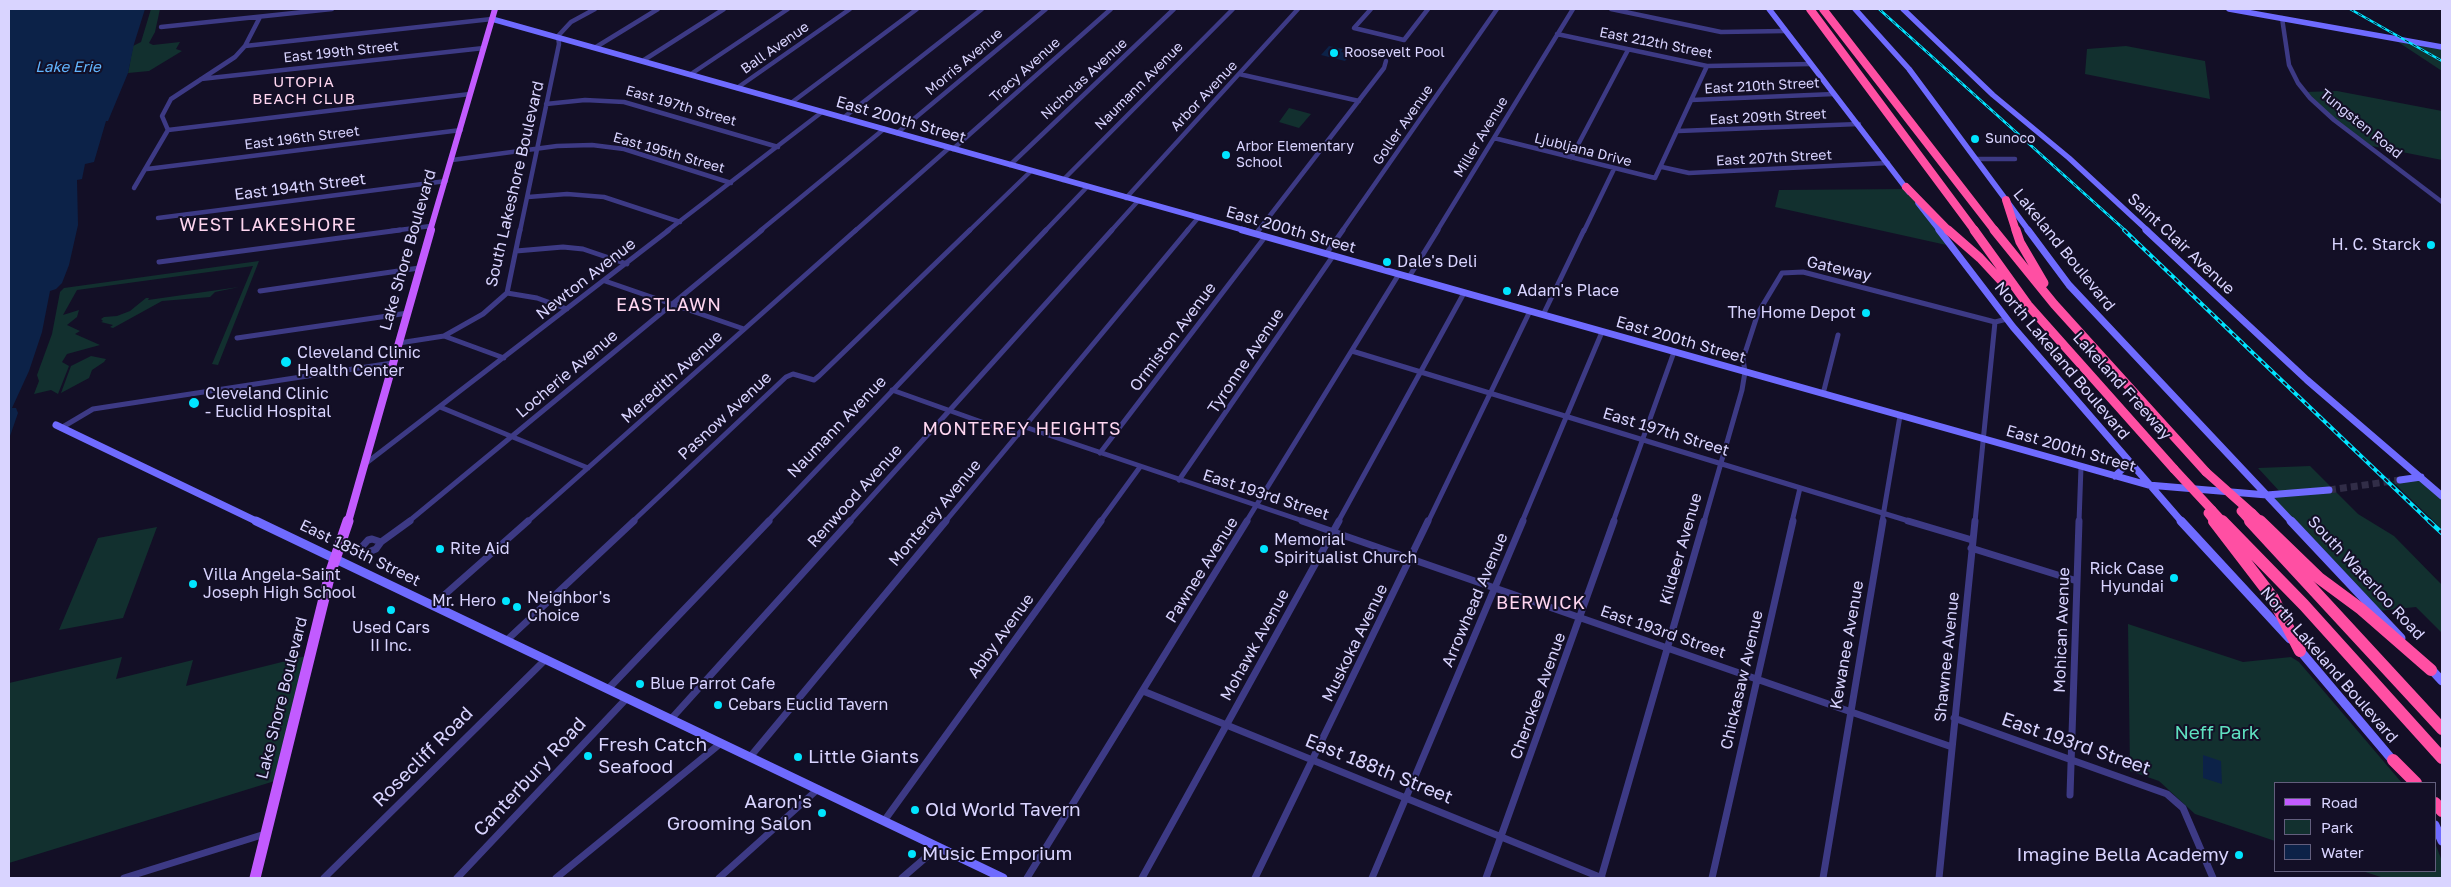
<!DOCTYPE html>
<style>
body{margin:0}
#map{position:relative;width:2451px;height:887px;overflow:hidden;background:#130f26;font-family:"Golos Text",sans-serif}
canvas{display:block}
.frame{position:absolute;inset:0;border:10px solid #d9d4ff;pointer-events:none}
.legend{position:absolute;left:2274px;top:782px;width:162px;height:90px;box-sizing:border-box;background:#130f26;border:1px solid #625e7d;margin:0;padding:6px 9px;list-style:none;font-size:15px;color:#d9d4ff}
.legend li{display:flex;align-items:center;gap:10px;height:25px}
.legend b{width:25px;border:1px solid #625e7d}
</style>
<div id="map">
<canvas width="2451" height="887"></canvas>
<div class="frame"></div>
<ul class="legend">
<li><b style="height:6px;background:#c25bff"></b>Road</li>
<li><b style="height:14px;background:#12302f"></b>Park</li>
<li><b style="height:14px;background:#0c2248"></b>Water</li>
</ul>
</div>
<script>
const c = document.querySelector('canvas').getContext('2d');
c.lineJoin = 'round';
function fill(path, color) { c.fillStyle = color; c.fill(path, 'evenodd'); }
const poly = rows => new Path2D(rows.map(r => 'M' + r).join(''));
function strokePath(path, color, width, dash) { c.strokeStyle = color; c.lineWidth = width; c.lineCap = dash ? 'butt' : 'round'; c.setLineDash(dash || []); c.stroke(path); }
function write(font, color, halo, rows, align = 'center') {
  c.font = font + ' "Golos Text",sans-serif'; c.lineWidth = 4; c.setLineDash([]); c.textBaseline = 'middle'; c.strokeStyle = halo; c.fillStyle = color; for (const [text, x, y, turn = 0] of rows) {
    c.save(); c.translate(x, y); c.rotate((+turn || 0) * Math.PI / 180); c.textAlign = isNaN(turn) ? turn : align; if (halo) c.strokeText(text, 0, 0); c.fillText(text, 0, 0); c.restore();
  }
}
fill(poly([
 [151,9,160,9,155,32,149,43,153,45,180,42,176,49,182,51,149,71,128,73,133,46,141,42],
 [2392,38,2442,47,2442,71],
 [2126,46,2205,61,2210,99,2085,74,2087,49],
 [2337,91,2442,111,2442,160,2367,145,2334,120,2305,92],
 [1289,108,1311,114,1299,128,1279,122],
 [1908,189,1951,246,1775,207,1779,190],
 [259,261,218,365,212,364,253,266,77,290,63,315,79,310,77,317,67,325,80,331,75,334,100,345,67,354,62,362,69,366,58,394,51,390,34,394,39,381,37,375,52,334,60,292,64,288],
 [239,287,215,292,210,297,162,301,113,328,110,327,113,325,101,322,103,321,101,319,104,317,117,316,130,311,146,298,149,298,148,300],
 [91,356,106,359,104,362,92,370,89,378,61,393,71,366],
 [2310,466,2358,514,2394,536,2442,585,2442,633,2416,607,2377,611,2267,495,2282,494,2258,468],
 [2421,477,2442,496,2442,529,2392,481],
 [157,527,123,618,59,630,98,538],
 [2128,624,2243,662,2291,657,2299,662,2402,783,2275,783,2275,841,2195,814,2159,781,2130,771],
 [310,655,278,780,9,863,9,683,122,657,116,679,193,660,186,686],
 [2435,843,2442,861,2442,878,2384,878,2362,871,2435,871]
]), '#12302f');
fill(poly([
 [9,9,145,9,134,44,128,73,108,121,106,121,94,162,85,164,82,179,77,180,78,225,69,265,62,283,56,289,50,291,42,332,29,371,12,408,16,408,18,413,9,439],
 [1329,46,1343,49,1341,52,1351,54,1345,61,1321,55],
 [2203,755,2221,761,2222,784,2203,778]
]), '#0c2248');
strokePath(poly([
 [2329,490,2400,480]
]), '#312d47', 7, [7, 4]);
strokePath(poly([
 [1371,9,1354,28,1404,40,1428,9],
 [1611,9,1721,32,1785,31],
 [2282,18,2289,65,2298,83,2310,98,2334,120,2442,202],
 [161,27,332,9],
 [1557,34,1707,66,1811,64],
 [245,46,492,19],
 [596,47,658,9],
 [644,60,724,9],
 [691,74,788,9],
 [1239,74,1359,101],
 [201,79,484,48],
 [737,88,850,9],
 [1691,100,1834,94],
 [791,103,917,9],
 [546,104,585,100,624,102,778,147],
 [843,118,982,9],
 [168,130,470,94],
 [1678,131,1859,124],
 [897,133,1046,9],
 [1494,138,1655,178,1707,66],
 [953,149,1111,9],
 [1571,158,1628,50],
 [1977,159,2015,159],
 [452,160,557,146,592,145,624,149,731,183],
 [1010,165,1174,9],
 [1662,167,1689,173,1888,163],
 [147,169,461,130],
 [1063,180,1233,9],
 [134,188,168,130,162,116,171,99,235,57,245,46,260,17],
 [528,197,567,194,604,197,680,222],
 [1126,198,1298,9],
 [158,218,446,181],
 [391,231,431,226],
 [520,231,559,44,558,36,571,22,595,9],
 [667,231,822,112],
 [760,231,884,129],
 [855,231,949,148],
 [969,231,1031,171],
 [1045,231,1087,187],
 [1111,231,1138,201],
 [1187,231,1198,218],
 [1258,231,1384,68,1386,61],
 [1342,231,1497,9],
 [1437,231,1573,9],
 [1584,231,1614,169]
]), '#3d3a85', 4.5);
strokePath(poly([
 [1256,234,1259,230],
 [516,251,563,247,583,249,627,264],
 [1326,254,1343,230],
 [159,262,400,230],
 [1409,277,1438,230],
 [605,281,744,329],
 [260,291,419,268],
 [507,293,537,298,567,309],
 [1543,315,1584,230],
 [444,336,504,358],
 [237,338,408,313],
 [399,343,444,336,483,314,507,293,520,230],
 [1352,351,1912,522],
 [892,390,1018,435],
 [1823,394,1838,335],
 [440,407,588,468],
 [1025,427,1306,522],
 [61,428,93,409,392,363],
 [1100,453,1265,237],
 [365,464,669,230],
 [1179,480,1333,256],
 [408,522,762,230],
 [527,522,856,230],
 [632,522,786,377,793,374,814,380,819,376,970,230],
 [767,522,1046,230],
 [849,522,1112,230],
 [945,522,1188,230],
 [1100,522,1140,467],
 [1246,522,1399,274],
 [1338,522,1464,293],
 [1428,522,1530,311],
 [1522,522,1602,332],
 [1613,522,1674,352],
 [1704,522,1742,390,1745,372,1743,359,1758,313,1782,273,1803,272,1995,322],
 [1792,522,1800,488],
 [1882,522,1900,416],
 [1975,522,1995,322,2007,319],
 [2079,522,2081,467]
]), '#3d3a85', 5);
strokePath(poly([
 [1302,521,1952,747],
 [1908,521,1972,540],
 [372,539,381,542,376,549,364,554,359,550,368,540,372,539],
 [381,542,410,521],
 [1971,548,2077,581],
 [433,605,528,521],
 [507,640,634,521],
 [608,689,769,521],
 [1143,691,1602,878],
 [1954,718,2167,794,2183,808,2213,878],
 [671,719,850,521],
 [750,757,946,521],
 [2070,795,2079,521],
 [884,821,1101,521],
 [124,878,265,834],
 [324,878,546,659],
 [457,878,627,698],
 [556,878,721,743],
 [719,878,818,789],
 [902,878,938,847],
 [1027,878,1247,521],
 [1142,878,1339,521],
 [1255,878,1428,521],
 [1372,878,1523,521],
 [1486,878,1614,521],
 [1601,878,1704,521],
 [1712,878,1793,521],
 [1823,878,1883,521],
 [1939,878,1975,521]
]), '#3d3a85', 7);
strokePath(poly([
 [1769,9,1909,192],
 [1855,9,1909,69,2029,231],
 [1903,9,1993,95,2069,158,2148,231],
 [2229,9,2442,47],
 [492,19,1247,231],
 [1918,203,1940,231]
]), '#6f6bff', 5.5);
strokePath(poly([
 [1242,230,2148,485,2267,495,2329,490],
 [1939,230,2013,327,2182,522],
 [2028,230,2069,285,2292,522],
 [2146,230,2307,380,2442,496],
 [56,425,258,522],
 [2115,476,2130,462],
 [2400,480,2421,477]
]), '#6f6bff', 7);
strokePath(poly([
 [256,521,1003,878],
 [2181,521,2290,639],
 [2291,521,2401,638],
 [2297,647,2395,763],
 [2430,668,2442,681],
 [2435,825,2442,841]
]), '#6f6bff', 9);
strokePath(poly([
 [430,231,495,9]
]), '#c25bff', 6);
strokePath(poly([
 [348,522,431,230]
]), '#c25bff', 8);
strokePath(poly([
 [255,878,330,574,348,521]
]), '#c25bff', 11);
strokePath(poly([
 [1810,9,1975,231],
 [1823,9,1995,231],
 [1906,187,1949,231],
 [2006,200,2016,231]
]), '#ff4fa3', 8);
strokePath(poly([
 [1948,230,1980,258,2006,286],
 [1974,230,2028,305,2174,469],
 [1994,230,2054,304,2206,472],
 [2016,230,2020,242,2044,283],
 [2212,510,2223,522],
 [2241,511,2251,522],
 [2208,513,2215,522],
 [2252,513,2261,522]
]), '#ff4fa3', 9);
strokePath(poly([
 [2214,521,2273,598,2300,651],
 [2222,521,2304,605,2442,758],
 [2250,521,2442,729],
 [2260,521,2319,578,2361,609,2431,670],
 [2393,760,2416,783],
 [2435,803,2442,811]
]), '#ff4fa3', 12);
const railFar2 = poly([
 [1879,9,2126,231],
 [2350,9,2442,61]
]);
const railFar1 = poly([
 [2124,230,2430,522]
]);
const rail = poly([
 [2429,521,2442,533]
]);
strokePath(railFar2, '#00e5ff', 2.5);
strokePath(railFar1, '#00e5ff', 4);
strokePath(rail, '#00e5ff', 4.5);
strokePath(railFar2, '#130f26', 1, [4.5]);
strokePath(railFar1, '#130f26', 2, [5]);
strokePath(rail, '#130f26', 2.5, [7]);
strokePath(poly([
 [2174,469,2212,510],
 [2206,472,2252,513]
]), '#ff4fa3', 9);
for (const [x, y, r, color] of [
 [1334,53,5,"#00e5ff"],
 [1975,139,5,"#00e5ff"],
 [1226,155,5,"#00e5ff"],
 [2431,245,5,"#00e5ff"],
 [1387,262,5,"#00e5ff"],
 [1507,291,5,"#00e5ff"],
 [1866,313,5,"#00e5ff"],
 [286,362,6,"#00e5ff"],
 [194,403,6,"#00e5ff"],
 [440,549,5,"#00e5ff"],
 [1264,549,5,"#00e5ff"],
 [2174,578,5,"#00e5ff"],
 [193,584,5,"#00e5ff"],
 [506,601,5,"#00e5ff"],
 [517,607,5,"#00e5ff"],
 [391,610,5,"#00e5ff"],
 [640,684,5,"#00e5ff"],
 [718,705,5,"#00e5ff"],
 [588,756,5,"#00e5ff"],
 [798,757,5,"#00e5ff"],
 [915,810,5,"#00e5ff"],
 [822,813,5,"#00e5ff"],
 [912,854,5,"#00e5ff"],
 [2239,855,5,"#00e5ff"]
]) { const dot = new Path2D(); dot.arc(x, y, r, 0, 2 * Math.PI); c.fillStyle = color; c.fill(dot); strokePath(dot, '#130f26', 2); }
write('14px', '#d9d4ff', '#130f26', [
 ["East 212th Street",1656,43,11],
 ["Ball Avenue",775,48,-35],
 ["East 199th Street",341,52,-6],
 ["Morris Avenue",964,62,-40],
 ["Tracy Avenue",1025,70,-42],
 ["Nicholas Avenue",1084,79,-43],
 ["Naumann Avenue",1139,86,-45],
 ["East 210th Street",1762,86,-3],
 ["Arbor Avenue",1204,96,-47],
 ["East 197th Street",681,106,16],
 ["East 209th Street",1768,117,-3],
 ["Tungsten Road",2361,124,39],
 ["Goller Avenue",1403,125,-55],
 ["Miller Avenue",1481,137,-59],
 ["East 196th Street",302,138,-7],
 ["Ljubljana Drive",1583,150,14],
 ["East 195th Street",669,153,16],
 ["East 207th Street",1774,158,-3]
]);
write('14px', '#d9d4ff', '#130f26', [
 ["Roosevelt Pool",1344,53],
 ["Sunoco",1985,139],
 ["Arbor Elementary",1236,147],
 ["School",1236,163]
], 'left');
write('italic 15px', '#62b6ff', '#130f26', [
 ["Lake Erie",68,67]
]);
c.letterSpacing = '1px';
write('15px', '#ffd6f0', '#130f26', [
 ["UTOPIA",304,82],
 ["BEACH CLUB",304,99]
]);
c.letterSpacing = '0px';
write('16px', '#d9d4ff', '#130f26', [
 ["East 200th Street",901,120,16],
 ["South Lakeshore Boulevard",515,184,-77],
 ["East 194th Street",300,187,-7],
 ["East 200th Street",1291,230,16],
 ["Saint Clair Avenue",2181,244,43],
 ["Lake Shore Boulevard",408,250,-74],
 ["Lakeland Boulevard",2064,250,51],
 ["Gateway",1839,269,13],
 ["Newton Avenue",586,279,-38],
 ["Ormiston Avenue",1173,337,-53],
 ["East 200th Street",1681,340,16],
 ["Tyronne Avenue",1246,361,-56],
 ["North Lakeland Boulevard",2062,361,50],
 ["Locherie Avenue",567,374,-40],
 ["Meredith Avenue",672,377,-42],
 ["Lakeland Freeway",2122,386,48],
 ["Pasnow Avenue",725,416,-43],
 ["Naumann Avenue",837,427,-46],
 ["East 197th Street",1666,432,17],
 ["East 200th Street",2071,449,16],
 ["East 193rd Street",1266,495,18],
 ["Renwood Avenue",855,496,-48],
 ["Monterey Avenue",935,513,-50],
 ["Kildeer Avenue",1681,549,-74],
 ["East 185th Street",360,553,26],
 ["Pawnee Avenue",1202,570,-58],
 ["South Waterloo Road",2366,578,47],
 ["Arrowhead Avenue",1475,600,-67],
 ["Mohican Avenue",2062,630,-88],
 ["East 193rd Street",1663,632,19],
 ["Abby Avenue",1001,636,-54],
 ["Muskoka Avenue",1355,643,-64],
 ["Mohawk Avenue",1255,645,-61],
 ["Kewanee Avenue",1847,645,-80],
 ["Shawnee Avenue",1947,657,-84],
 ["North Lakeland Boulevard",2329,665,49],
 ["Chickasaw Avenue",1742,680,-77],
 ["Cherokee Avenue",1538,696,-70],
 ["Lake Shore Boulevard",282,698,-76]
]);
write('16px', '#d9d4ff', '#130f26', [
 ["H. C. Starck",2421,245,"right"],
 ["Dale's Deli",1397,262],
 ["Adam's Place",1517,291],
 ["The Home Depot",1856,313,"right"],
 ["Cleveland Clinic",297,353],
 ["Health Center",297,371],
 ["Cleveland Clinic",205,394],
 ["- Euclid Hospital",205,412],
 ["Memorial",1274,540],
 ["Spiritualist Church",1274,558],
 ["Rite Aid",450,549],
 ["Rick Case",2164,569,"right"],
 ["Hyundai",2164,587,"right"],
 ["Villa Angela-Saint",203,575],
 ["Joseph High School",203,593],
 ["Neighbor's",527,598],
 ["Choice",527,616],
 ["Mr. Hero",496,601,"right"],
 ["Used Cars",391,628,"center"],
 ["II Inc.",391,646,"center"],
 ["Blue Parrot Cafe",650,684],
 ["Cebars Euclid Tavern",728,705]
], 'left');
c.letterSpacing = '1px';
write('18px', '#ffd6f0', '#130f26', [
 ["WEST LAKESHORE",268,225],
 ["EASTLAWN",669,305],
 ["MONTEREY HEIGHTS",1022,429],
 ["BERWICK",1541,603]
]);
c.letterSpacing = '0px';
write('19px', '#5fe0c0', '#130f26', [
 ["Neff Park",2217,733]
]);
write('19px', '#d9d4ff', '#130f26', [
 ["East 193rd Street",2076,744,19],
 ["Rosecliff Road",423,757,-45],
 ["East 188th Street",1379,769,22],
 ["Canterbury Road",530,777,-47]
]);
write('19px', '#d9d4ff', '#130f26', [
 ["Fresh Catch",598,745],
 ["Seafood",598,767],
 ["Little Giants",808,757],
 ["Aaron's",812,802,"right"],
 ["Grooming Salon",812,824,"right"],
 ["Old World Tavern",925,810],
 ["Music Emporium",922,854],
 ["Imagine Bella Academy",2229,855,"right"]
], 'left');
</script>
